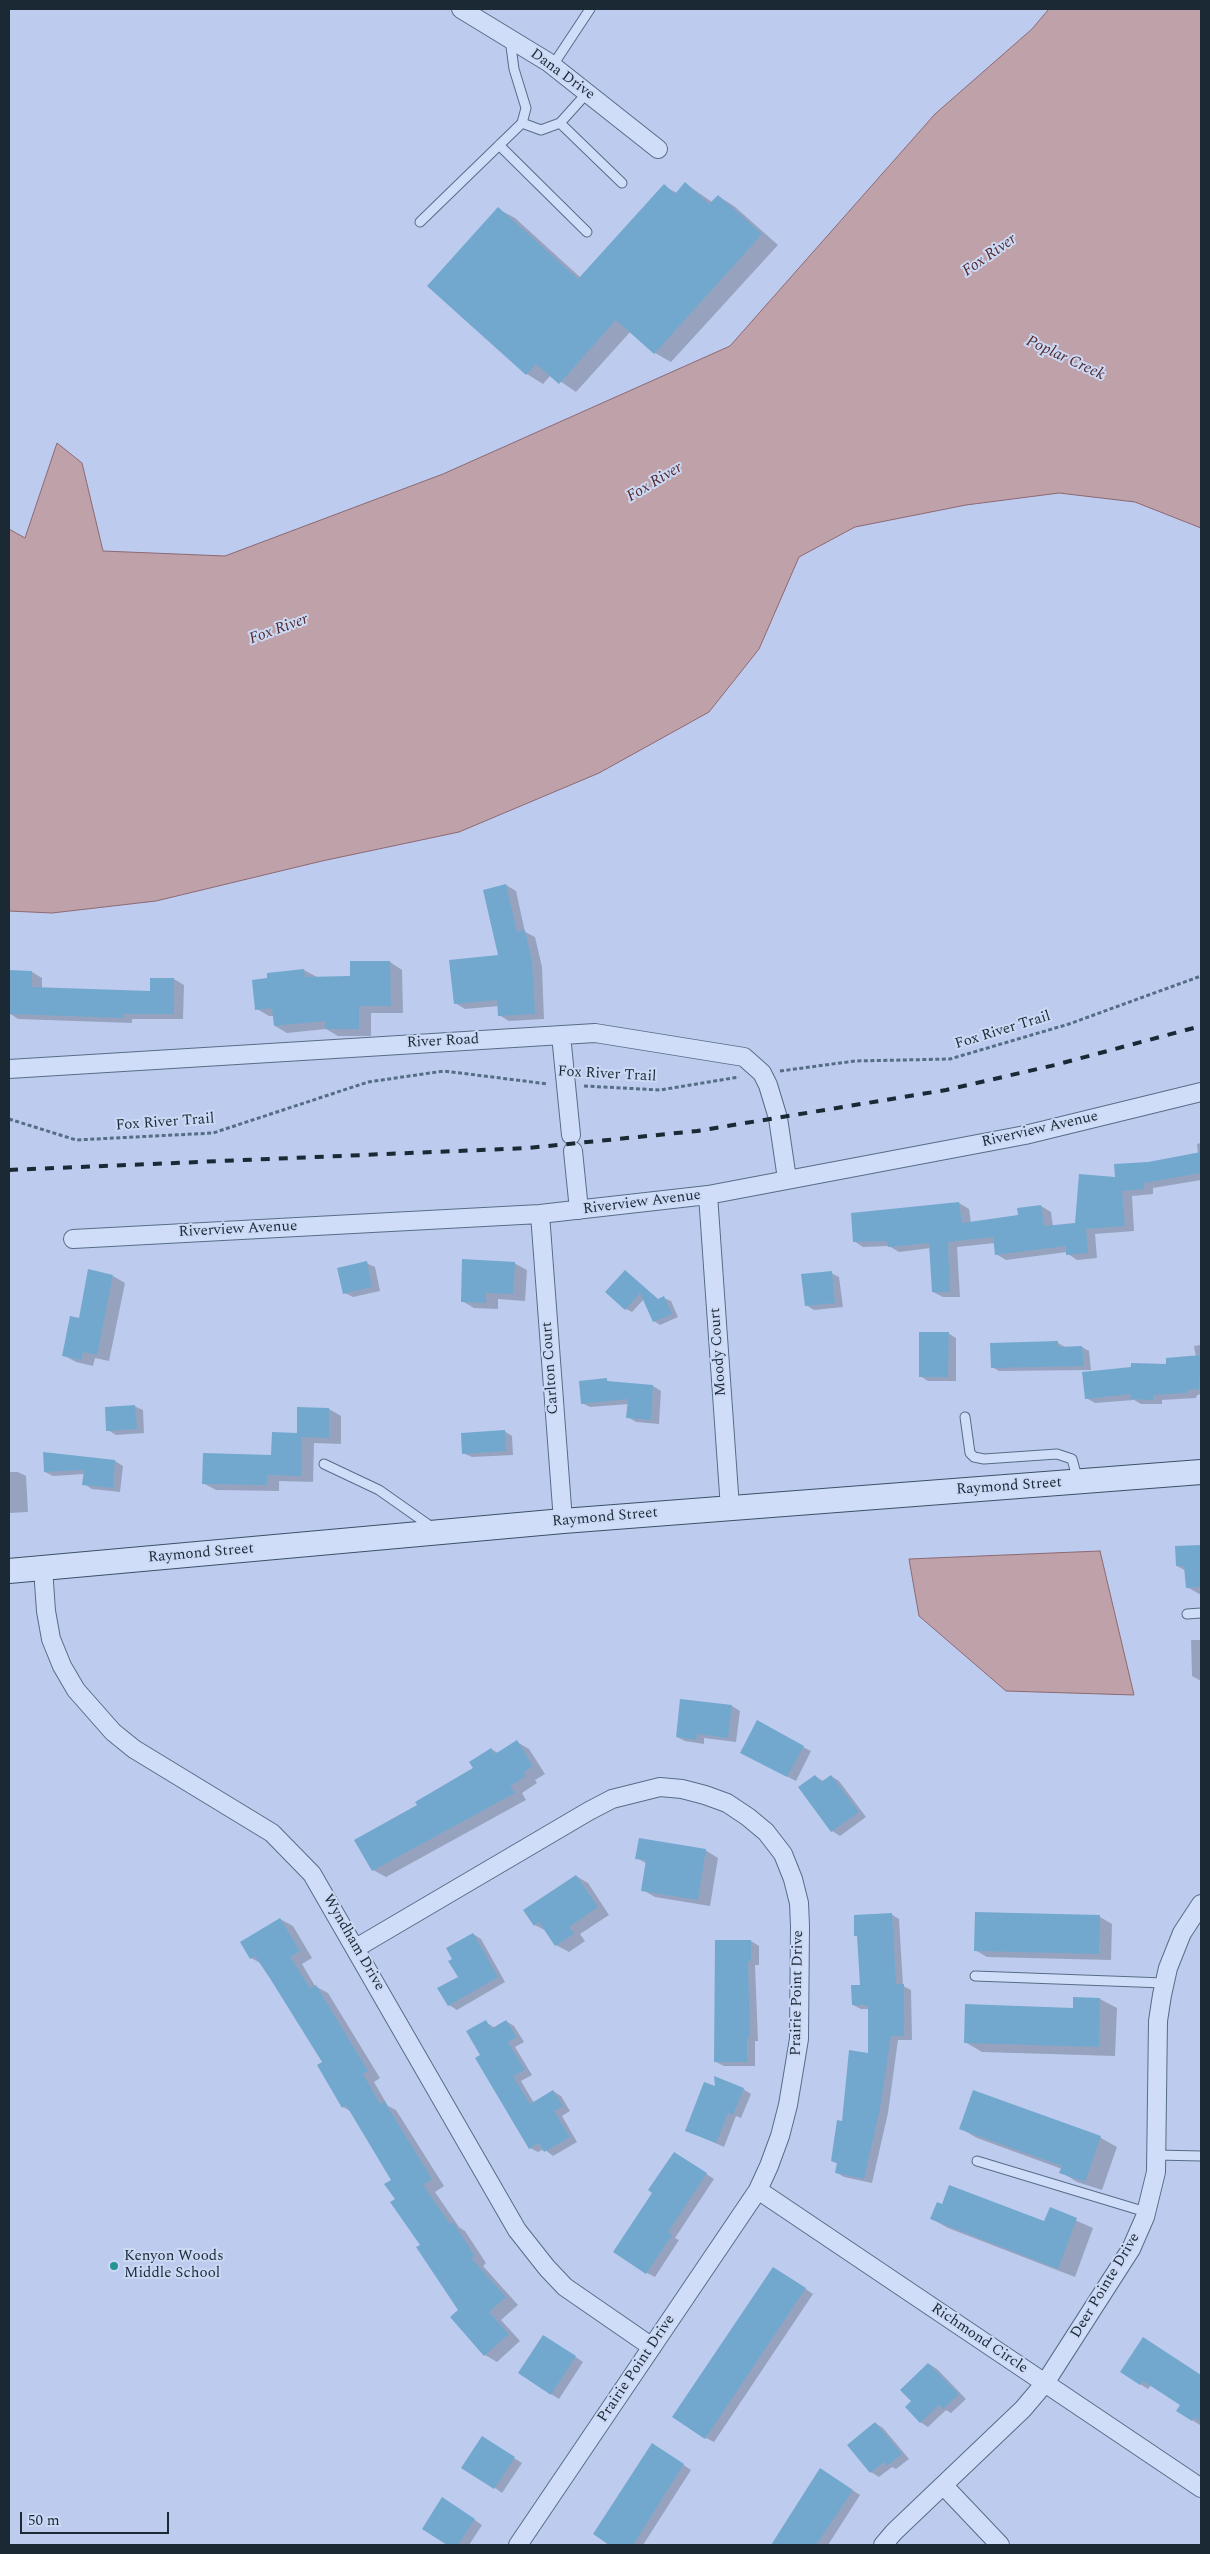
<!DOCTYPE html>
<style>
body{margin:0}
#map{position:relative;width:1210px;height:2554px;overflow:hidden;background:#bdccee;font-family:Spectral,serif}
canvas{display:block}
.frame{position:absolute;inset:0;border:10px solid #1b2935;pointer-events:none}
.scale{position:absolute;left:20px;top:2512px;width:149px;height:22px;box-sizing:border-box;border:2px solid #1b2935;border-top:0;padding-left:6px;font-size:15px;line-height:18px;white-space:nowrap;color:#1b2935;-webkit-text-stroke:4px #ccd9f5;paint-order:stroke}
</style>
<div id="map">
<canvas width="1210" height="2554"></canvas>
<div class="frame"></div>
<div class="scale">50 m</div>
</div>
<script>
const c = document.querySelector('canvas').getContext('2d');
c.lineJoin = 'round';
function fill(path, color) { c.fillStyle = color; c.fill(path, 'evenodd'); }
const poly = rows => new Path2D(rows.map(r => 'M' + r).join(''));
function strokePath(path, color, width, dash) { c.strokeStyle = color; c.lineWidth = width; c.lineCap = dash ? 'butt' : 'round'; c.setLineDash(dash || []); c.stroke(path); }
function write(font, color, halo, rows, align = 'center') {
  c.font = font + ' Spectral,serif'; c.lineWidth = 4; c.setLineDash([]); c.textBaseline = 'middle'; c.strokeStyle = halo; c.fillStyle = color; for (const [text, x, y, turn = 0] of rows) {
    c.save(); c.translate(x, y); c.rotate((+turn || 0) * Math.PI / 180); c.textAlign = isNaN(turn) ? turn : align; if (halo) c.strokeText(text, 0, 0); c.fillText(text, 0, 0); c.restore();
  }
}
const water = poly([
 [1049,9,1201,9,1201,528,1135,502,1059,493,966,505,855,527,799,557,759,649,709,712,599,773,459,832,322,861,156,901,52,913,9,911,9,529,25,538,57,443,82,463,103,551,225,556,443,474,730,346,935,114,1032,29,1049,9],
 [1100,1551,1134,1695,1006,1691,919,1616,909,1559,1100,1551]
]);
fill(water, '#bfa1aa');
strokePath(water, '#8c6872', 1);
fill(poly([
 [686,184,712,202,718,196,734,206,778,245,671,362,655,353,631,331,576,392,551,375,543,384,527,374,498,209,515,218,581,278,664,186,677,193],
 [506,885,516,891,525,932,535,937,542,967,544,1019,509,1021,499,1015,499,1006,465,1009,455,1003,499,956],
 [390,962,402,970,403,1013,371,1013,371,1036,338,1036,326,1029,287,1033,275,1026,274,1016,269,1016,257,1009,269,980,268,974,304,970,317,977,351,978],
 [9,972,32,972,42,978,42,988,151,992,174,979,184,985,183,1019,132,1019,132,1023,18,1019,9,1013],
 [1201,1143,1201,1180,1153,1188,1153,1194,1132,1196,1134,1231,1095,1234,1097,1258,1077,1260,1068,1254,1067,1252,1006,1260,996,1254,995,1243,957,1247,960,1297,943,1297,933,1292,931,1248,899,1252,889,1246,863,1247,854,1241,852,1214,959,1203,969,1209,971,1223,1019,1216,1018,1209,1041,1206,1051,1212,1053,1226,1076,1224,1116,1179,1148,1163,1198,1154,1197,1144],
 [366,1263,375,1267,380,1291,353,1297,345,1293],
 [514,1263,527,1270,525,1301,498,1299,498,1309,474,1308,462,1301],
 [625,1272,659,1300,664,1298,671,1301,678,1317,660,1325,654,1321,644,1299,632,1312,626,1309],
 [831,1273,839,1277,843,1307,814,1310,806,1305],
 [113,1276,125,1283,109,1361,95,1358,93,1366,76,1362,63,1355],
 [948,1333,956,1338,956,1381,928,1381,920,1376],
 [1058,1343,1065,1347,1082,1347,1089,1351,1091,1370,999,1371,992,1367],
 [1201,1345,1201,1394,1197,1395,1196,1398,1162,1400,1162,1404,1141,1404,1134,1400,1095,1403,1086,1398,1167,1366,1196,1357,1194,1346],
 [606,1380,612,1383,653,1386,661,1391,659,1424,636,1422,628,1417,629,1404,590,1407,582,1403],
 [134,1406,143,1410,144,1433,116,1435,108,1430],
 [298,1408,329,1409,341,1416,341,1444,314,1443,313,1482,279,1481,279,1491,216,1490,203,1483,272,1456,298,1434],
 [504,1431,512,1436,513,1455,472,1457,463,1453],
 [44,1454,115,1461,123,1466,120,1492,92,1489,84,1484,85,1474,53,1476,45,1472],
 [9,1472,18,1472,26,1476,28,1512,9,1513],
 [1201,1546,1201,1595,1187,1587,1186,1571,1177,1566,1176,1548],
 [1191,1640,1201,1640,1201,1681,1192,1676],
 [681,1701,732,1706,740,1711,736,1742,704,1738,704,1744,685,1741,677,1737],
 [517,1742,529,1749,545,1774,535,1780,537,1783,522,1793,526,1800,386,1877,373,1870,418,1805,475,1768,491,1749,498,1753],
 [803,1747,811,1751,796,1781,749,1757],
 [815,1776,823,1781,831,1776,839,1781,866,1817,840,1836,832,1831],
 [705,1850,718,1858,710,1906,655,1897,643,1890,647,1864,637,1858],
 [576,1876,588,1883,609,1915,580,1934,585,1941,569,1952,556,1945,548,1932,535,1925],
 [891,1914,899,1919,903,1986,911,1990,912,2040,898,2040,888,2113,872,2183,844,2177,836,2172,838,2164,832,2161,838,2122,843,2123,870,2055,869,2009,861,2009,853,2005],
 [1100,1917,1112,1924,1111,1960,987,1957,975,1950],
 [280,1919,293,1926,312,1958,302,1964,315,1986,328,1993,380,2078,374,2082,388,2106,396,2110,444,2186,435,2192,459,2227,465,2231,486,2263,483,2266,518,2305,501,2320,520,2341,497,2362,485,2355,396,2199,393,2180,352,2112,343,2107,324,2063,262,1964,251,1958],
 [473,1934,481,1939,505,1982,457,2010,449,2005],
 [751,1941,759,1946,759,1965,755,1965,758,2041,755,2041,755,2066,724,2066,716,2062],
 [1074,1998,1100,1999,1117,2008,1115,2056,982,2052,965,2042,1074,2009],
 [506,2021,514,2026,524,2042,515,2047,532,2075,521,2081,534,2103,553,2091,561,2096,570,2111,562,2116,577,2142,553,2156,544,2149,538,2152,530,2148,482,2056,486,2022,495,2028],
 [716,2088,743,2089,751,2094,741,2118,736,2116,724,2147,686,2130],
 [973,2092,1101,2138,1117,2147,1102,2190,1077,2182,1061,2172,1062,2169,977,2138,960,2128],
 [682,2158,714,2179,675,2238,679,2240,655,2277,647,2273],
 [1050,2209,1093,2228,1075,2277,948,2228,932,2219,1045,2223],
 [782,2273,813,2294,714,2442,706,2438],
 [552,2341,583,2362,559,2399,551,2394],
 [1151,2343,1201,2376,1200,2425,1192,2420,1182,2405,1151,2385,1148,2389,1140,2384],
 [929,2364,937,2369,966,2399,951,2413,946,2410,928,2427,920,2422,913,2401],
 [875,2423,883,2428,909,2459,896,2469,892,2467,879,2477,871,2472],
 [490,2443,522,2463,502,2493,495,2488],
 [660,2449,691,2470,643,2545,611,2545,594,2534],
 [821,2470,860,2495,828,2545,772,2545],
 [451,2504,482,2525,469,2545,449,2545,423,2529]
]), '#0003');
fill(poly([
 [685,182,709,204,718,195,762,234,654,354,616,320,559,384,536,364,526,375,427,286,498,207,578,279,664,184,675,194],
 [506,884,517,932,525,930,532,961,535,1014,498,1016,497,1000,454,1004,449,960,498,955,483,890],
 [350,961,390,961,391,1006,359,1006,359,1029,325,1029,325,1021,274,1026,272,1008,255,1010,252,980,267,978,267,973,304,969,305,977,350,976],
 [9,970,32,971,32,987,150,991,150,978,174,978,174,1014,123,1014,123,1018,9,1014],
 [1201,1152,1201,1173,1144,1183,1144,1189,1122,1191,1125,1226,1086,1229,1088,1253,1066,1255,1066,1246,995,1255,993,1237,948,1242,950,1292,932,1292,929,1243,888,1247,887,1241,853,1242,851,1213,959,1202,962,1223,1018,1215,1017,1208,1041,1205,1044,1226,1075,1223,1079,1174,1115,1177,1114,1164,1148,1162],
 [462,1259,515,1262,513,1294,486,1293,486,1303,461,1302],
 [367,1261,372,1287,343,1294,337,1268],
 [88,1269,113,1275,97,1355,83,1352,81,1360,62,1356,70,1316,79,1318],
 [625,1270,658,1299,664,1296,672,1314,653,1322,640,1293,625,1310,605,1292],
 [832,1271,835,1303,805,1306,801,1274],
 [919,1332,949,1332,948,1377,919,1377],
 [1058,1341,1058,1347,1082,1346,1084,1366,991,1368,990,1343],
 [1201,1355,1199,1389,1188,1390,1187,1393,1153,1395,1153,1400,1130,1399,1131,1394,1085,1399,1082,1372,1131,1367,1131,1363,1166,1364,1166,1358],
 [607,1378,607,1381,653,1385,651,1420,626,1418,628,1399,581,1404,579,1381],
 [135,1405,137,1429,106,1431,105,1407],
 [297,1407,329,1408,329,1438,302,1437,301,1476,267,1475,267,1485,202,1484,203,1453,271,1455,272,1432,297,1433],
 [505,1430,506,1451,462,1454,461,1433],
 [43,1452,115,1460,113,1488,82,1485,84,1470,44,1472],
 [1201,1545,1201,1587,1186,1588,1184,1566,1176,1566,1175,1546],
 [680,1699,732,1705,728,1738,697,1734,696,1740,676,1737],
 [757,1720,804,1746,787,1777,740,1753],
 [517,1740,533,1766,523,1773,526,1776,510,1786,515,1793,372,1871,354,1840,417,1805,415,1802,473,1768,469,1762,491,1748,495,1754],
 [815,1775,821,1782,831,1775,859,1812,831,1832,798,1787],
 [639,1838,706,1849,698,1900,641,1891,646,1860,635,1859],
 [576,1875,598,1907,569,1927,574,1934,555,1946,539,1922,534,1926,523,1910],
 [975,1912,1100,1915,1099,1954,974,1951],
 [892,1913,896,1984,904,1984,904,2036,891,2036,880,2108,864,2179,835,2173,837,2163,831,2161,837,2120,842,2121,849,2050,868,2053,868,2005,852,2005,851,1985,860,1985,857,1936,854,1936,854,1915],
 [280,1918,300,1951,290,1957,310,1988,316,1985,368,2071,363,2074,380,2104,384,2101,432,2179,423,2185,450,2224,453,2222,475,2256,471,2258,506,2297,489,2312,509,2334,484,2356,450,2317,458,2310,416,2247,420,2245,390,2202,395,2199,384,2184,391,2180,346,2105,342,2108,317,2065,322,2062,271,1980,255,1956,250,1959,240,1942],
 [473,1933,498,1977,448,2006,437,1988,458,1977,448,1961,452,1959,446,1948],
 [715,1940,751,1940,751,1961,748,1961,750,2037,747,2037,747,2062,714,2062],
 [1073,1997,1100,1998,1099,2047,964,2043,965,2004,1073,2008],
 [486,2020,491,2029,506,2020,517,2037,508,2042,525,2070,513,2076,530,2104,553,2090,563,2106,554,2111,570,2137,544,2152,539,2143,529,2149,475,2058,480,2055,466,2031],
 [714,2076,744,2088,733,2115,728,2113,716,2143,685,2131,704,2082,715,2086],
 [973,2090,1101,2136,1085,2182,1059,2173,1062,2166,959,2129],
 [674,2152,707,2173,668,2232,672,2235,646,2274,613,2252,652,2193,648,2190],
 [949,2185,1044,2221,1050,2207,1077,2218,1058,2269,930,2219,937,2202,942,2204],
 [773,2267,806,2288,705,2439,672,2417],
 [543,2335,576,2356,551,2395,518,2373],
 [1143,2337,1201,2375,1201,2422,1194,2417,1192,2421,1176,2411,1180,2405,1143,2381,1140,2385,1120,2372],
 [928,2363,959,2394,943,2409,939,2405,920,2423,905,2407,911,2401,900,2390],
 [875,2422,902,2454,887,2466,884,2462,870,2473,847,2445],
 [482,2436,515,2457,494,2489,461,2468],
 [652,2443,684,2464,633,2545,609,2545,593,2534],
 [820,2468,853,2490,816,2545,771,2545],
 [442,2497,475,2519,458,2545,447,2545,422,2529]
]), '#72a8cd');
const lane = poly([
 [553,65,590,9],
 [522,123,541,130,560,123,622,183],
 [560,123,587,93],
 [499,145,587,232],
 [420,222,522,123,526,108,514,69,510,39],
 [965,1417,970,1453,974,1457,984,1459,1057,1454,1072,1459,1078,1481],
 [324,1464,379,1490,433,1528],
 [1187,1614,1201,1613],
 [975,1976,1164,1983],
 [1156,2155,1201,2156],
 [977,2161,1146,2212]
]);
const street = poly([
 [461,9,548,62,658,149],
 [561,1035,571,1135],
 [9,1069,595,1033,744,1057,762,1073,768,1085,778,1118,787,1179],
 [573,1151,579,1210],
 [708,1195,730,1508],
 [540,1214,563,1521],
 [73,1239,540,1214,708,1195,1025,1135,1201,1092],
 [43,1568,46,1611,51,1639,62,1666,76,1690,113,1732,134,1749,272,1833,312,1874,517,2230,547,2268,565,2287,652,2347],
 [356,1948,589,1811,612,1799,660,1787,682,1789,705,1795,727,1803,748,1817,766,1832,783,1854,793,1879,799,1903,800,1926,799,2039,788,2105,780,2136,769,2166,758,2190,518,2545],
 [758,2190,1201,2488],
 [944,2486,1000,2545],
 [883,2545,894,2532,1023,2409,1045,2383,1131,2249,1145,2217,1156,2172,1158,2021,1162,1995,1168,1968,1182,1933,1201,1904]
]);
const secondary = poly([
 [9,1571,563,1521,1201,1472]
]);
strokePath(lane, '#566d86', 11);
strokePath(street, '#566d86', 20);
strokePath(secondary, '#3a5167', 26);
strokePath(poly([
 [780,1071,855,1061,950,1059,1069,1024,1201,976],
 [584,1086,660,1090,739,1077],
 [9,1119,76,1140,213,1133,368,1082,444,1071,548,1084]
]), '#566d86', 3, [4, 2.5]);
strokePath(lane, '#d0ddf9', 9);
strokePath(street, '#d0ddf9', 18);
strokePath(secondary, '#d0ddf9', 24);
strokePath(poly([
 [9,1170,528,1148,697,1131,946,1090,1055,1065,1201,1026]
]), '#1b2935', 4, [9, 9]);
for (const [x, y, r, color] of [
 [114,2266,5,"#269593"]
]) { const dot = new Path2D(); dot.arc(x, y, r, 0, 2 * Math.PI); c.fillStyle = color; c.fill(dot); strokePath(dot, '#ccd9f5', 2); }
write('15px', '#1b2935', '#ccd9f5', [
 ["Dana Drive",562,75,36],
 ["Fox River Trail",1003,1031,-17],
 ["River Road",443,1042,-3],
 ["Fox River Trail",607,1075,3],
 ["Fox River Trail",165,1123,-4],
 ["Riverview Avenue",1040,1130,-13],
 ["Riverview Avenue",642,1203,-7],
 ["Riverview Avenue",238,1230,-3],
 ["Moody Court",719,1352,-94],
 ["Carlton Court",551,1368,-94],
 ["Raymond Street",1009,1487,-4],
 ["Raymond Street",605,1518,-5],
 ["Raymond Street",201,1554,-5],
 ["Wyndham Drive",353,1943,60],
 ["Prairie Point Drive",798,1993,-89],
 ["Deer Pointe Drive",1106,2286,-59],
 ["Richmond Circle",979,2339,34],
 ["Prairie Point Drive",637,2369,-56]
]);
write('15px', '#1b2935', '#ccd9f5', [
 ["Kenyon Woods",124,2257],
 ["Middle School",124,2274]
], 'left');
write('italic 16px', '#552a2d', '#ccd9f5', [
 ["Fox River",990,256,-35],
 ["Poplar Creek",1065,359,25],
 ["Fox River",655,483,-31],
 ["Fox River",279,630,-20]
]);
</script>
